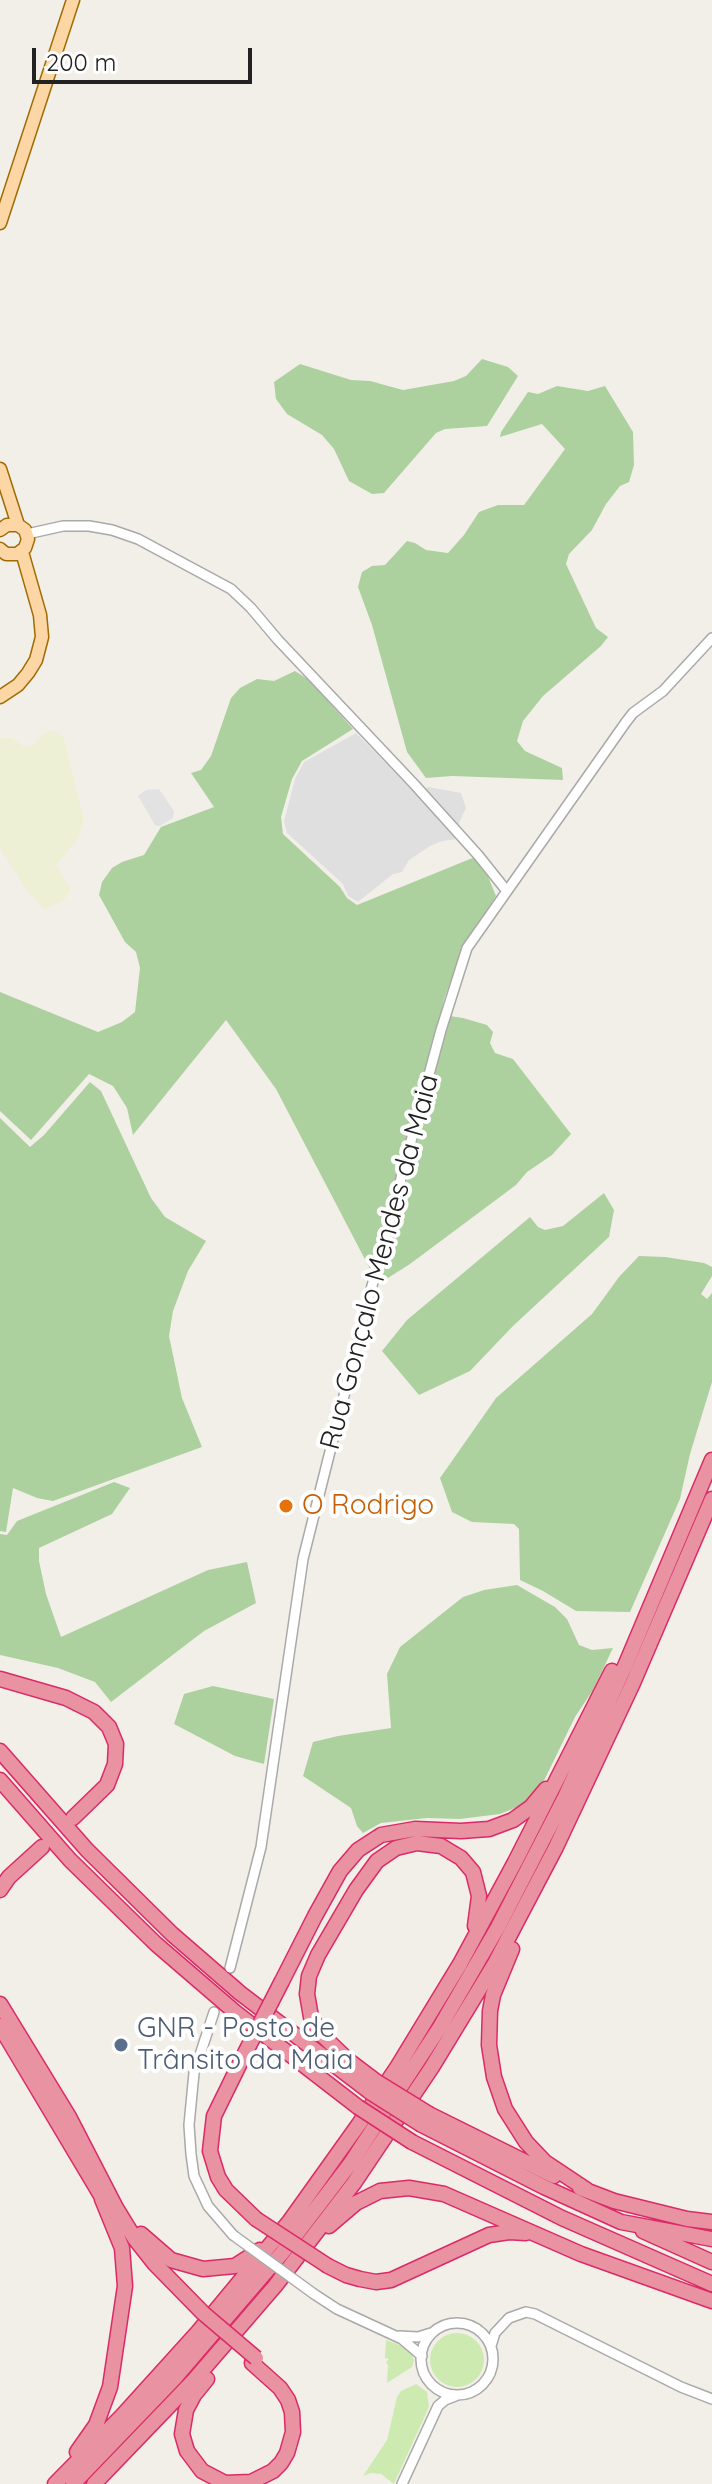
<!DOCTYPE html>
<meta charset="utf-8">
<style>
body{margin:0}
#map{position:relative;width:712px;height:2484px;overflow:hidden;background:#f2efe9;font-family:Quicksand,sans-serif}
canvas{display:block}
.scale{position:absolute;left:32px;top:48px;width:220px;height:36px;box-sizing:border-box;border:4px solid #222;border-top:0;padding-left:10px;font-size:24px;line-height:28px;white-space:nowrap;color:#222;-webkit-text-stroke:6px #fff;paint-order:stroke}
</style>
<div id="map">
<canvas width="712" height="2484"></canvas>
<div class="scale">200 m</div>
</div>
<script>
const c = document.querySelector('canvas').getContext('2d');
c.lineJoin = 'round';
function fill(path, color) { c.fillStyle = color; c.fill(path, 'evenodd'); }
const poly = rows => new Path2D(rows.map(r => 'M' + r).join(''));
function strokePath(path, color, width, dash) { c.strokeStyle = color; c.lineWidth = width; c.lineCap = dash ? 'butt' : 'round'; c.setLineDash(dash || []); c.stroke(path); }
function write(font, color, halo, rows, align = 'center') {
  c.font = font + ' Quicksand,sans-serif'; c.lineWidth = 8; c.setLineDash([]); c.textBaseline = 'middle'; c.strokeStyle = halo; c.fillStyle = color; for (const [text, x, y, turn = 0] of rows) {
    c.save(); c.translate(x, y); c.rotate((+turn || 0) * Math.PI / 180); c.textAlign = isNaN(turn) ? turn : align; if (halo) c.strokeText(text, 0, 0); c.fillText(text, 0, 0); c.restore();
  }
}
fill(poly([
 [356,733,417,795,428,787,461,793,466,808,459,823,458,839,442,841,430,846,409,860,402,872,393,874,358,902,348,896,343,884,287,833,284,821,295,779,304,762]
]), '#e0dfdf');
fill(poly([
 [53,730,64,738,84,820,78,840,56,864,71,890,64,900,44,910,27,891,0,848,0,738,11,738,25,747,30,747,43,734]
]), '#eef0d5');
fill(poly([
 '430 2360a27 27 0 1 1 54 0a27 27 0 1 1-54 0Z',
 [386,2340,405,2347,412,2354,414,2361,412,2367,387,2383,388,2365,386,2362,389,2359,385,2358],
 [416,2384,427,2392,429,2407,394,2484,381,2474,371,2473,363,2476,387,2440,397,2397,401,2391]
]), '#cdebb0');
fill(poly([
 [482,359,508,367,518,376,487,426,445,429,436,433,384,493,372,494,349,481,334,449,322,435,287,414,276,399,274,382,300,364,351,380,370,381,403,390,454,381,466,376],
 [557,386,588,391,605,386,633,432,634,465,629,482,620,486,606,504,592,530,569,554,566,564,596,628,608,637,601,646,543,696,523,721,517,741,525,751,562,768,563,780,452,776,426,778,407,752,372,625,358,587,362,572,372,566,385,565,407,541,415,543,426,550,448,553,464,535,479,512,498,505,524,505,565,449,542,424,500,437,501,432,528,392,538,394],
 [295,671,309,680,353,729,302,761,292,779,281,817,283,834,340,887,347,898,357,905,475,857,487,874,496,896,462,951,444,999,439,1024,370,1269,276,1089,226,1020,133,1135,127,1108,113,1086,89,1074,31,1140,0,1111,0,992,98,1032,122,1022,135,1012,140,968,136,952,125,942,99,895,102,882,112,868,122,862,144,855,161,827,214,807,191,773,201,770,211,756,231,698,240,688,257,679,274,681],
 [450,1016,463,1018,487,1025,493,1032,490,1043,495,1053,513,1059,571,1134,552,1155,527,1172,516,1185,410,1264,380,1283],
 [90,1082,101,1091,151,1198,165,1217,206,1241,188,1271,173,1311,169,1336,182,1398,202,1447,53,1501,37,1498,13,1488,6,1532,0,1531,0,1118,30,1147,44,1135],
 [604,1193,614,1210,609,1237,513,1326,470,1371,419,1395,382,1351,407,1320,530,1217,538,1227,545,1230,563,1226],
 [639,1256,665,1257,704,1263,712,1267,712,1276,701,1294,707,1299,712,1293,712,1382,690,1454,680,1499,630,1612,576,1611,543,1591,520,1580,519,1529,514,1524,472,1522,452,1512,440,1478,496,1398,592,1314,619,1277],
 [114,1482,130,1488,112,1514,39,1548,39,1561,46,1594,61,1637,208,1570,247,1562,256,1603,204,1631,111,1702,95,1682,58,1668,0,1655,0,1534,7,1535,17,1521],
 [517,1585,555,1607,567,1619,579,1645,592,1650,613,1648,593,1690,575,1717,539,1791,520,1806,500,1814,460,1819,427,1818,381,1823,363,1833,357,1826,351,1808,303,1776,313,1742,338,1736,391,1728,387,1674,400,1647,463,1597,484,1590],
 [213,1686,274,1699,264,1764,235,1756,174,1724,184,1694]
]), '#add19e');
fill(poly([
 [159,789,174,811,173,818,160,826,155,825,138,796,146,790]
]), '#e2e2e2');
const tertiary = poly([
 [27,534,63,526,89,526,112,530,138,539,231,589,251,608,278,640,414,784,478,855,506,890],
 [230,1968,261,1847,303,1559,366,1308,441,1030,467,948,626,722,633,713,663,691,712,638],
 [214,2012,194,2073,189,2125,191,2154,194,2176,208,2206,233,2235],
 [314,2294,337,2309,402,2339,422,2356],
 '421 2359a36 36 0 1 1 72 0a36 36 0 1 1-72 0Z',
 [399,2336,418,2337,431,2333],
 [491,2346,495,2333,509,2318,526,2312,535,2314,681,2387,712,2399],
 [402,2484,438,2406,445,2400,458,2395]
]);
const primary = poly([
 [0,223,73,0],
 [0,469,18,525,25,530,28,539,25,548,17,554,6,554,0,549],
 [0,530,7,525,18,525],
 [0,697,18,685,28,673,36,660,42,637,40,615,22,552]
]);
const motorway = poly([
 [0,1679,66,1698,94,1712,109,1727,116,1744,115,1764,107,1785,73,1818],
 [0,1751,87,1850,172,1934,240,1993,370,2092],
 [0,1780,70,1860,156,1944,235,2012,358,2107],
 [0,1890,9,1877,42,1847],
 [512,1949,493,1995,490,2011,489,2045,494,2077,505,2109,526,2142,545,2162,587,2190],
 [282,1981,315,1916,340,1871,358,1850,381,1835,415,1829,461,1831,489,1829,513,1820,531,1807,546,1789],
 [0,2004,69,2117,116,2208,135,2239,154,2263,203,2313],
 [0,2026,106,2204],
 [241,2061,214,2116,210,2151,218,2177,226,2190,256,2219],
 [377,2082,348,2060,321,2034,311,2017,307,1994,309,1976,318,1955,356,1890,377,1861,396,1848,417,1843,441,1846,461,1858,473,1872,479,1896,475,1926],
 [429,2114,554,2176],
 [422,2125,544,2187,621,2222,712,2239],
 [412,2142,562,2218,712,2284],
 [580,2188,614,2201,687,2219,712,2222],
 [329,2226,356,2203,380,2191,409,2188,444,2194,581,2254,712,2301],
 [643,2231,712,2262],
 [141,2234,171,2260,203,2269,235,2266,260,2250],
 [328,2266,346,2275,360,2279,376,2282,391,2280,489,2235,509,2232,526,2233],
 [207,2379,194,2395,186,2410,182,2434,187,2451,202,2471,225,2483,251,2482,273,2471,281,2463,287,2453,293,2432,292,2412,288,2400,280,2388,252,2363],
 [77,2452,96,2425,110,2387,125,2286,122,2248,102,2199],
 [55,2484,122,2416,198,2332,289,2222,359,2124,398,2066,460,1964,515,1862,612,1671],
 [73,2484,174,2379,282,2253,350,2164,440,2027,498,1927,565,1797,625,1666,712,1460],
 [94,2484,194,2380,275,2286,354,2183,432,2067,494,1965,556,1847,633,1683,712,1499]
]);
strokePath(tertiary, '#a9a9a9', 12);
strokePath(primary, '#a06b00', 15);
strokePath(motorway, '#dc2a67', 17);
strokePath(tertiary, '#fff', 9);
strokePath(primary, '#fcd6a4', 12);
strokePath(motorway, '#e892a2', 14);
const tertiaryBridge = poly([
 [233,2235,314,2294]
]);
const motorwayBridge = poly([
 [241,2061,282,1981],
 [377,2082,429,2114],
 [370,2092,422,2125],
 [358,2107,412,2142],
 [256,2219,328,2266],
 [203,2313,256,2358]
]);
strokePath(tertiaryBridge, '#a9a9a9', 12, []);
strokePath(motorwayBridge, '#dc2a67', 17, []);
strokePath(tertiaryBridge, '#fff', 9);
strokePath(motorwayBridge, '#e892a2', 14);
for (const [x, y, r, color] of [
 [286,1506,8,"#e8710a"],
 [121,2045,8,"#5c6f8a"]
]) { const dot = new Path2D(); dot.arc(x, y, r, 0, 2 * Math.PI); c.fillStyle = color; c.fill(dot); strokePath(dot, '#fff', 3); }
write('28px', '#222', '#fff', [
 ["Rua Gonçalo Mendes da Maia",380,1262,-75]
]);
write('28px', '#c56008', '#fff', [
 ["O Rodrigo",302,1506]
], 'left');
write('28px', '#4e5e75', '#fff', [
 ["GNR - Posto de",137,2029],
 ["Trânsito da Maia",137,2061]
], 'left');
</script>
